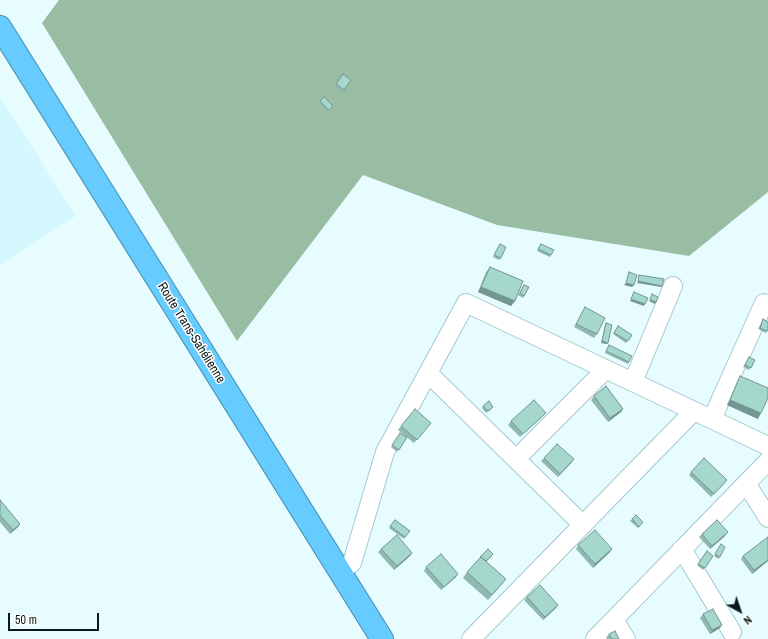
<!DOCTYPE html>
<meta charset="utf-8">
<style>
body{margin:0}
#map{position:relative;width:768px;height:639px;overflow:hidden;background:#e6fcff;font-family:"Archivo Narrow",sans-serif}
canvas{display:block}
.north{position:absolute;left:720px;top:591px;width:40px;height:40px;-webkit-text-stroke:3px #fff;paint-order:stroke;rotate:140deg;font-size:11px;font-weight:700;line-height:16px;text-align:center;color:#0c191b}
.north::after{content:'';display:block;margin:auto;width:14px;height:18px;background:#0c191b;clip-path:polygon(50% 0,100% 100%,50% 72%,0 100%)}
.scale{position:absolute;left:8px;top:613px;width:91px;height:18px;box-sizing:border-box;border:2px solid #0c191b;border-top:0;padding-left:5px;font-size:12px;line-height:14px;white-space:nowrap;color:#0c191b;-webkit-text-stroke:3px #fff;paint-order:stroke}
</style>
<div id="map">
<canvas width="768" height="639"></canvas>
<div class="north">N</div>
<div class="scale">50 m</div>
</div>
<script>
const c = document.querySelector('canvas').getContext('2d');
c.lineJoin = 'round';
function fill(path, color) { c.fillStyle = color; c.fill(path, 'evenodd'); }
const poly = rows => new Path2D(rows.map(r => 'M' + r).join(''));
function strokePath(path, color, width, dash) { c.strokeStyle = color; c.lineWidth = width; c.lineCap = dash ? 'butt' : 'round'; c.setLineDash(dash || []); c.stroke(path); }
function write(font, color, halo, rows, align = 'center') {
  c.font = font + ' "Archivo Narrow",sans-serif'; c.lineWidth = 3; c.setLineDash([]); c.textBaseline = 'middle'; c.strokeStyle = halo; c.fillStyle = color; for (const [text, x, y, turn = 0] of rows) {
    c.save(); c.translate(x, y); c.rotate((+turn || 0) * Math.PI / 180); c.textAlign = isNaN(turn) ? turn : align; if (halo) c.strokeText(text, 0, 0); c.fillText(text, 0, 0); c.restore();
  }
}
fill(poly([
 [0,97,76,216,0,265]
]), '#d4f8fd');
fill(poly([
 [59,0,768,0,768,192,689,256,497,225,363,175,237,341,42,23]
]), '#99bda3');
const minor = poly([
 [428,373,583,525],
 [633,382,673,286],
 [712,419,764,303],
 [516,459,606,369],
 [746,483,768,518],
 [682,549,732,632],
 [340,571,352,563,385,452,466,303,768,446],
 [614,620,626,639],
 [471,639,694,411],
 [595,639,768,461]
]);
const highway = poly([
 [0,27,382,639]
]);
strokePath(minor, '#a6c9ce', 20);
strokePath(highway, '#468daf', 24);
strokePath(minor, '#fff', 18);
strokePath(highway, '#66cbfe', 22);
fill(poly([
 [343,74,351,80,342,92,335,86],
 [320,101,331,108,327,112,318,103],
 [541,244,551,255,550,257,537,251],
 [499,246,501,258,499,260,493,257],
 [490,267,515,301,511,306,478,292,486,272],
 [524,285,529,287,523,298,518,295],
 [585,307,597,334,594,338,574,327],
 [763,319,768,330,766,333,758,329],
 [606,323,608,343,607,344,601,343,605,325],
 [618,326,632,335,626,343,613,334],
 [609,345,629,362,628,364,605,353],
 [749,357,755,360,749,370,743,367],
 [740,376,758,419,727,405,737,382],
 [594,396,623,409,621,412,608,422,591,400],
 [483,406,492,409,486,413,482,408],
 [546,413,543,416,520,437,508,425,511,421],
 [401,426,428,426,414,443,398,430],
 [400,433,407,437,397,452,391,447],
 [544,458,574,459,571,463,558,477,541,461],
 [691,472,727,480,724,484,711,497,689,475],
 [0,500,20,524,18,527,10,534,0,522],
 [632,519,643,522,638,528,630,521],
 [395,520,410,531,404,539,389,528],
 [702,534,725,536,710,549,699,537],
 [768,537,768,561,752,574,741,559,743,556],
 [721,544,720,557,718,559,714,556],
 [578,545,612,549,609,553,593,568,576,549],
 [381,549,412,553,410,556,394,570,378,552],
 [707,551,713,556,703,570,697,565],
 [492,556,486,562,506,579,502,584,488,600,463,578,467,572,479,559,480,557],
 [426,567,456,577,441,590,424,571],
 [527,597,558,605,556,608,543,620,524,600],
 [703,614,720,628,710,634,700,618],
 [609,634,619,639,607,639,606,638]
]), '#8fb9b0');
fill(poly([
 [638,281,662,286,661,287,637,283],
 [626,283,634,285,632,287,624,285],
 [481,287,515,301,511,306,478,292],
 [631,299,645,304,644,306,630,301],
 [650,300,656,302,655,304,649,301],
 [602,341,608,343,607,344,601,343],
 [730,400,761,413,758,419,727,405],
 [623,409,621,412,608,422,610,418],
 [574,459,571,463,558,477,560,474],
 [20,524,18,527,10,534,13,530],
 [728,532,725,536,710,549,712,546],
 [612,549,609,553,593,568,595,564],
 [412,553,410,556,394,570,397,566],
 [768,560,768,561,752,574,754,570],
 [458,574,456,577,441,590,444,587],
 [558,605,556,608,543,620,545,617],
 [722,625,720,628,710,634,712,630]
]), '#749690');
const building = poly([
 [343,74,351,80,344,90,336,84,343,74],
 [324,97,333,106,329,110,320,101,324,97],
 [500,244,506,247,501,258,494,255,500,244],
 [541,244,554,250,551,255,538,249,541,244],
 [490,267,523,281,515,301,481,287,490,267],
 [629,272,637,275,634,285,626,283,629,272],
 [639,275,664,279,662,286,638,281,639,275],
 [524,285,529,287,524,296,520,293,524,285],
 [634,292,648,298,645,304,631,299,634,292],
 [652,294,658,297,656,302,650,300,652,294],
 [585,307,605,318,597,334,576,324,585,307],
 [763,319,768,322,768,330,767,331,760,328,763,319],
 [606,323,612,325,608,343,602,341,606,323],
 [618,326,632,335,628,341,614,333,618,326],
 [609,345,632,356,629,362,606,351,609,345],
 [749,357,755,360,751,368,745,365,749,357],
 [740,376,768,388,768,398,761,413,730,400,740,376],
 [606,386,623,409,610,418,594,396,606,386],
 [534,400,546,413,523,434,511,421,534,400],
 [489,401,493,407,488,411,483,406,489,401],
 [415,409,431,423,417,440,401,426,415,409],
 [400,433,407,437,399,450,392,445,400,433],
 [557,444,574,459,560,474,544,458,557,444],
 [704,458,727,480,714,494,691,472,704,458],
 [0,500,20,524,13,530,0,515,0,500],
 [636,515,643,522,639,527,632,519,636,515],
 [395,520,410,531,405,537,390,526,395,520],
 [717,520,728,532,712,546,702,534,717,520],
 [595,530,612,549,595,564,578,545,595,530],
 [397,535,412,553,397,566,381,549,397,535],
 [768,537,768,560,754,570,743,556,768,537],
 [721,544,725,547,720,557,715,554,721,544],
 [488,549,493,554,486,561,481,557,480,557,488,549],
 [707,551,713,556,705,568,698,564,707,551],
 [441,554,458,574,444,587,426,567,441,554],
 [481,557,506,579,492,595,467,572,481,557],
 [540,585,558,605,545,617,527,597,540,585],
 [713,609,722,625,712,630,703,614,713,609],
 [615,631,619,639,612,639,609,634,615,631]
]);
fill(building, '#a6d7cd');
strokePath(building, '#749690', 1);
write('13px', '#0c191b', '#fff', [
 ["Route Trans-Sahélienne",191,333,58]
]);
</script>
